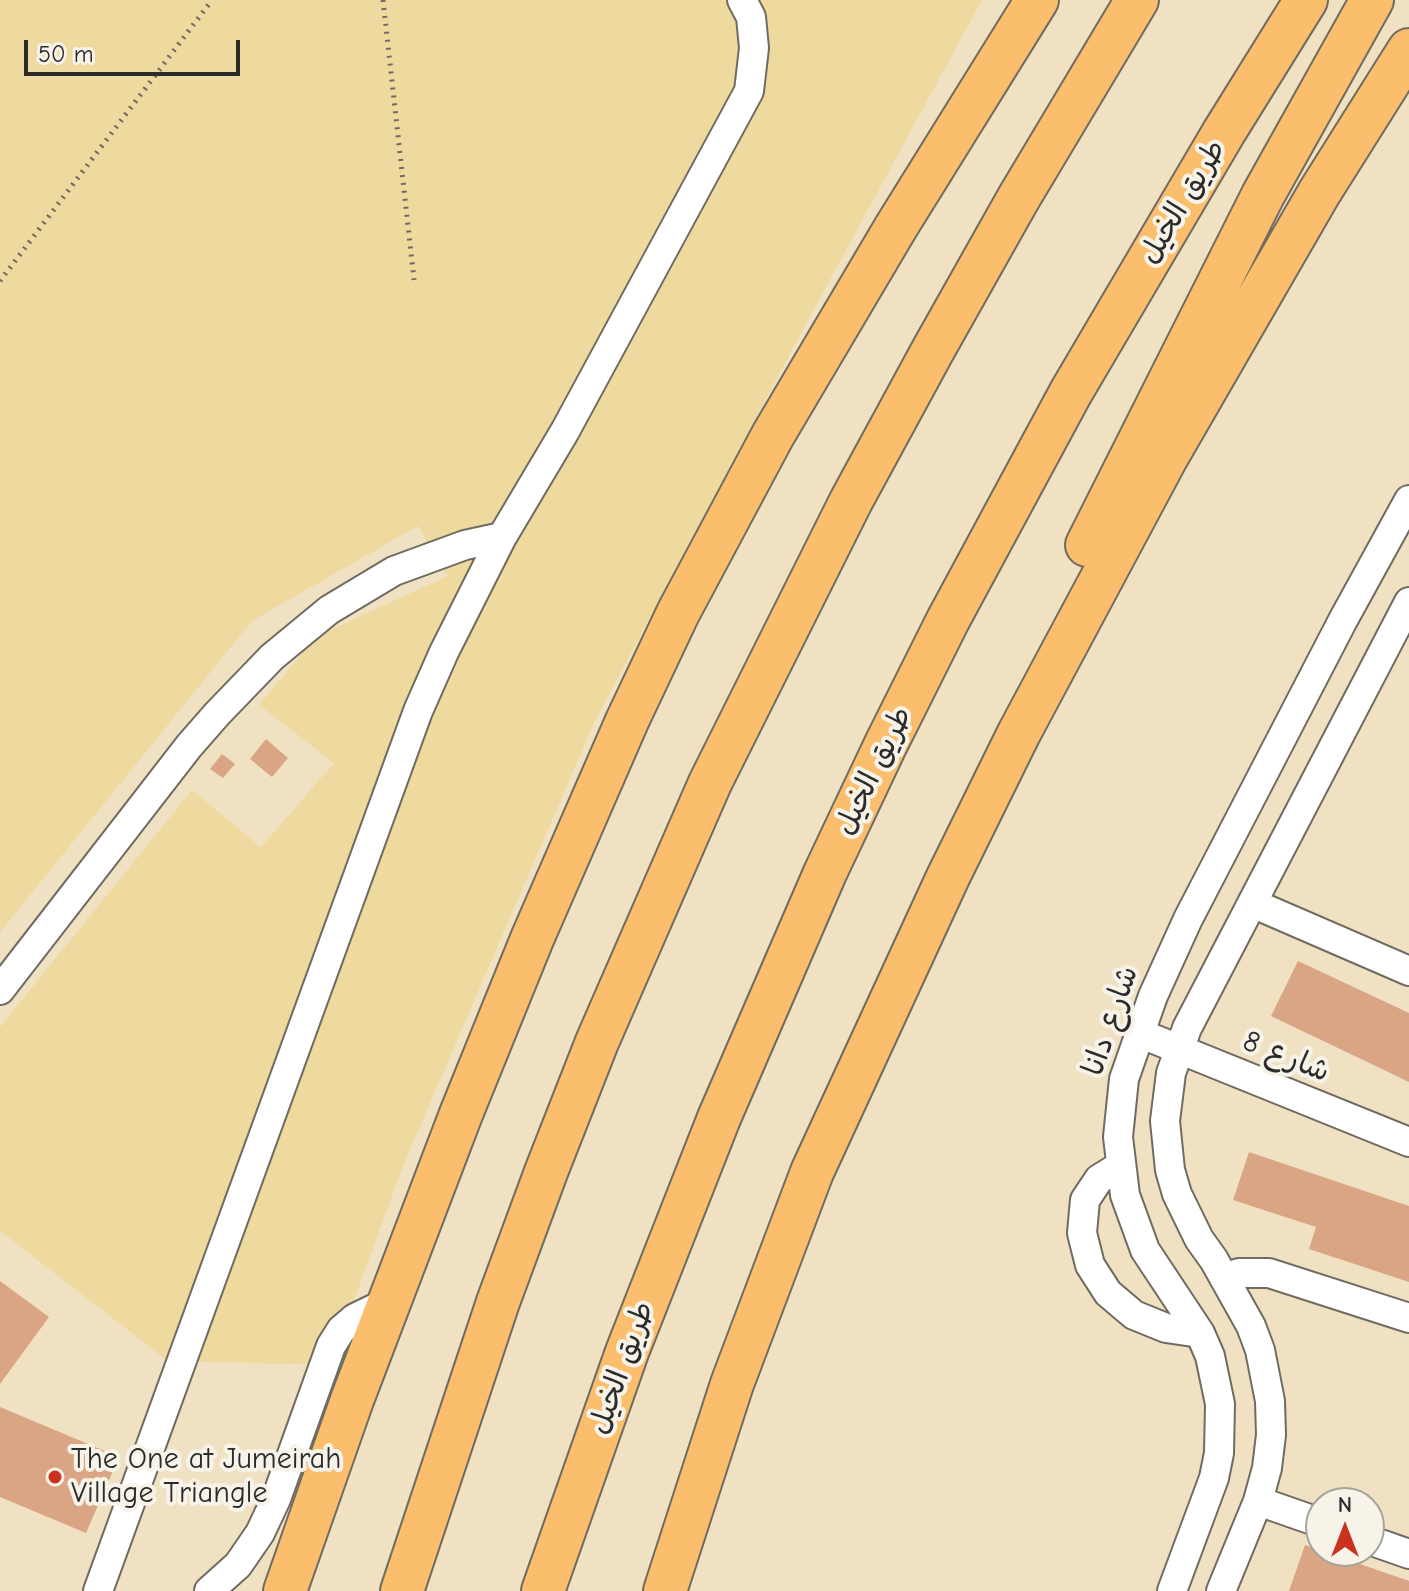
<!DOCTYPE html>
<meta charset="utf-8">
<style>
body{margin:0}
#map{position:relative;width:1409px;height:1591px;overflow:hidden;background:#f0e1c3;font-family:"Comic Neue",sans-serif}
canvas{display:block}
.north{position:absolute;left:1305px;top:1487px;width:80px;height:80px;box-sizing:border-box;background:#f7f3e8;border:2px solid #a5a39c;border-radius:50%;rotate:0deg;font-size:22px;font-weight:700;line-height:32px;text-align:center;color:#2b2b2b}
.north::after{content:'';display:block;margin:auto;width:28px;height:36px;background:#c8321e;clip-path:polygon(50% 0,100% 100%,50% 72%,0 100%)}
.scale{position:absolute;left:24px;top:40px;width:216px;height:36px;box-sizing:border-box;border:4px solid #2b2b2b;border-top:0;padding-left:10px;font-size:24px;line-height:28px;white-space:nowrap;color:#2b2b2b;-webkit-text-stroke:6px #f7f3e8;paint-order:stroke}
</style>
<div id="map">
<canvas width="1409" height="1591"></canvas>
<div class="north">N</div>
<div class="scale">50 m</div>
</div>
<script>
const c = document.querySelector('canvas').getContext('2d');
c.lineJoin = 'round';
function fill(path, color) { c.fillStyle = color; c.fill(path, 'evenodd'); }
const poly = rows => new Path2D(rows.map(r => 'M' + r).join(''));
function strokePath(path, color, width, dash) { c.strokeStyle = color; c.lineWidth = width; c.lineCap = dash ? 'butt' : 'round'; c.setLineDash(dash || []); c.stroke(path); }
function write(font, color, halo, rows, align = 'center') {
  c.font = font + ' "Comic Neue","Playpen Sans Arabic",sans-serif'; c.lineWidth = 8; c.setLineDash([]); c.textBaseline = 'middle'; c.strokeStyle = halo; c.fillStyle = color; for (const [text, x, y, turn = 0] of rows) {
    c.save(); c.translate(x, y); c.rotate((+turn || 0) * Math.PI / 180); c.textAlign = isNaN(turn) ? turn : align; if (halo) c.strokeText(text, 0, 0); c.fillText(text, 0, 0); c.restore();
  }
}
fill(poly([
 [0,0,982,0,794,346,593,725,405,1161,330,1365,168,1361,0,1231,0,1027,192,790,261,847,334,763,259,705,317,636,448,576,418,526,252,621,0,932]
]), '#eeda9e');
fill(poly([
 [266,739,288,758,272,777,250,759],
 [222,754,235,764,223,778,210,769],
 [1298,961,1409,1013,1409,1082,1271,1016],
 [1249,1152,1409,1206,1409,1282,1309,1249,1316,1227,1233,1200],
 [0,1281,49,1317,0,1384],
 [0,1407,119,1457,86,1533,0,1497],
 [1305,1545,1409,1581,1409,1591,1289,1591]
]), '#daa584');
const minor = poly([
 [1252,903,1409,971],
 [0,990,189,746,217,714,272,657,329,610,394,571,465,545,502,537],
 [1139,1033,1409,1142],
 [1120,1166,1099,1179,1085,1200,1082,1233,1090,1265,1108,1293,1134,1315,1166,1328,1200,1333],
 [1224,1278,1239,1273,1269,1273,1409,1318],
 [1258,1501,1321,1523],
 [1369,1540,1409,1554],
 [98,1591,418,711,444,652,502,537,565,431,749,91,754,48,751,17,742,0],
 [209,1591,238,1565,260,1533,276,1499,331,1346,341,1330,355,1318,388,1302],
 [1172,1591,1214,1478,1219,1453,1220,1404,1210,1356,1200,1333,1145,1250,1125,1195,1118,1137,1124,1079,1153,996,1188,919,1343,620,1409,500],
 [1221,1591,1258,1501,1267,1468,1271,1435,1270,1401,1260,1350,1251,1326,1214,1260,1199,1239,1177,1194,1170,1170,1165,1121,1171,1073,1187,1028,1409,602]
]);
const highway = poly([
 [1087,545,1263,195,1372,0],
 [285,1591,352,1400,461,1114,532,939,627,721,678,613,773,435,896,227,1037,0],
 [402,1591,498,1302,546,1172,597,1042,710,783,851,501,933,350,1018,199,1137,0],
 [543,1591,627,1352,719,1118,825,873,885,746,948,620,1071,392,1224,132,1306,0],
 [665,1591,732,1384,812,1172,948,877,1019,733,1166,458,1319,193,1409,50]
]);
strokePath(minor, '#706b60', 32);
strokePath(highway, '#706b60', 46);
strokePath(poly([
 [383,0,414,280],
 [0,281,212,0]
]), '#706b60', 5, [2, 6]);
strokePath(minor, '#fff', 28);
strokePath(highway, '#fabe6d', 42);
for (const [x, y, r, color] of [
 [55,1477,8,"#c8321e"]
]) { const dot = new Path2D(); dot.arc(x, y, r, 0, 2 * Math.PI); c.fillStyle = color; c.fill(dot); strokePath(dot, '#f7f3e8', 3); }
write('30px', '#2b2b2b', '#f7f3e8', [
 ["طريق الخيل",1183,202,-59],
 ["طريق الخيل",874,771,-64],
 ["شارع دانا",1111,1021,-71],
 ["شارع 8",1286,1057,22],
 ["طريق الخيل",622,1368,-70]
]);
write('30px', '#2b2b2b', '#f7f3e8', [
 ["The One at Jumeirah",71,1460],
 ["Village Triangle",71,1494]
], 'left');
</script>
